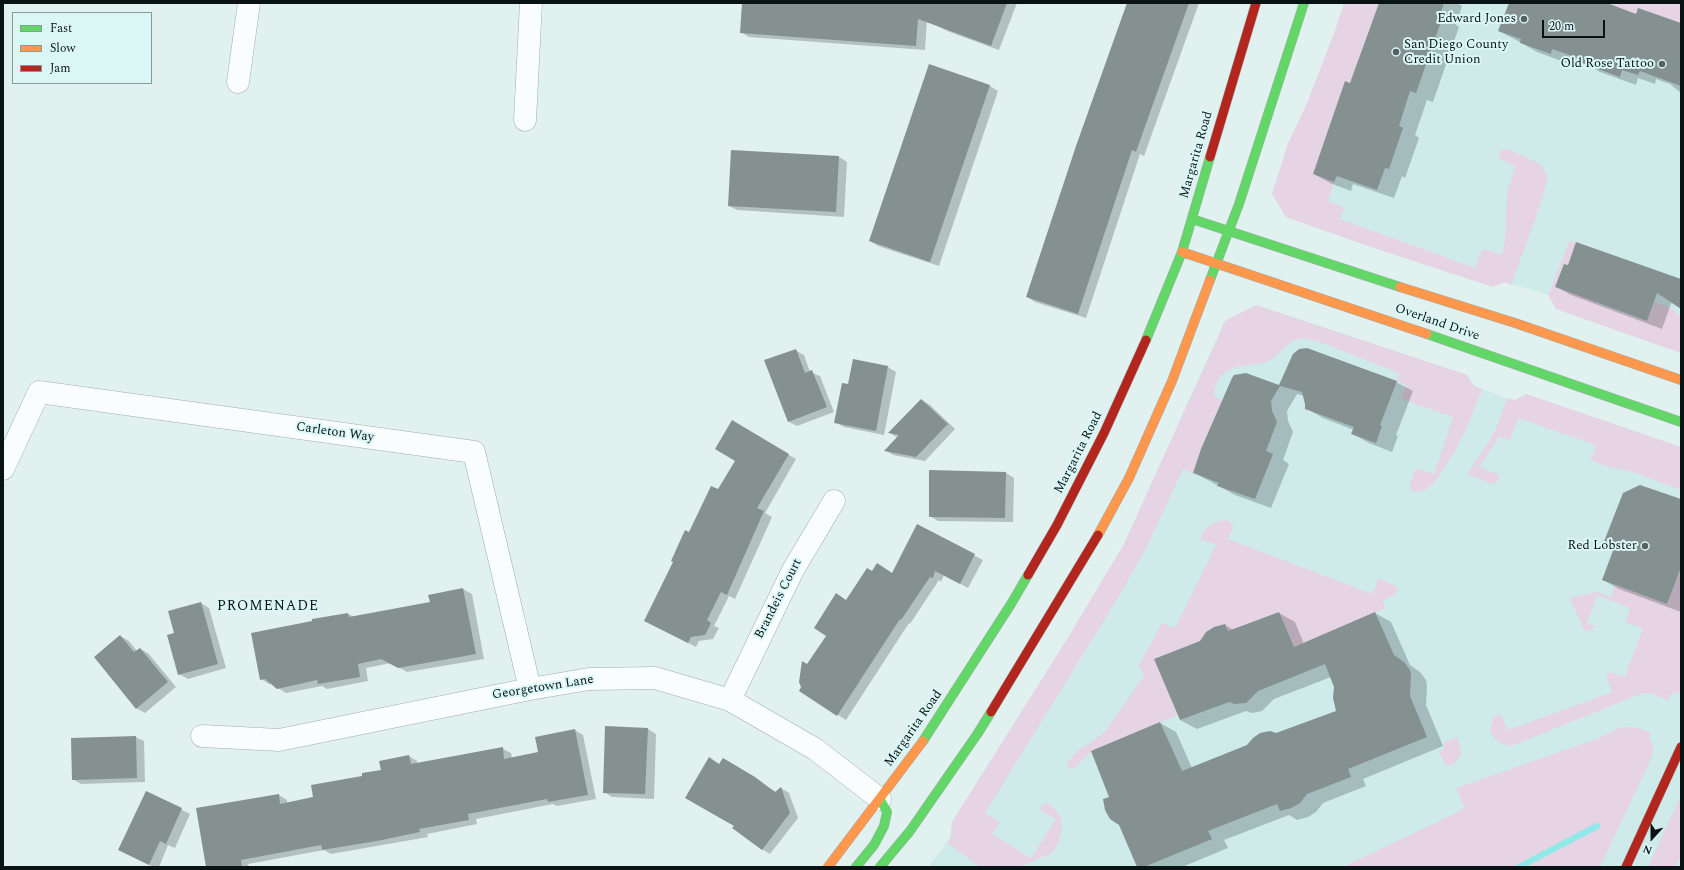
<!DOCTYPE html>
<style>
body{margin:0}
#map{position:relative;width:1684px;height:870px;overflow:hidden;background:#e0f1f0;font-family:Spectral,serif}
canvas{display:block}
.frame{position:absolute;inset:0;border:4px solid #091313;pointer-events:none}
.legend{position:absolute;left:12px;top:12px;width:140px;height:72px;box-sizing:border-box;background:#daf7f6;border:1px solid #869c9b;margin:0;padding:5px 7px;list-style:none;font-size:12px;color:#091313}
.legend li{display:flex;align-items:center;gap:8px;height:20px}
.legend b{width:20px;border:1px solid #869c9b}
.north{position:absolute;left:1632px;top:818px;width:40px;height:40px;-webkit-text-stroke:3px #daf7f6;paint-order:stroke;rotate:201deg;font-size:11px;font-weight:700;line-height:16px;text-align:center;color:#091313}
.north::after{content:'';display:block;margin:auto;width:14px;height:18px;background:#091313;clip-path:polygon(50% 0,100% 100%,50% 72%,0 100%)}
.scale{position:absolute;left:1542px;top:20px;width:63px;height:18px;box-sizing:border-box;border:2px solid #091313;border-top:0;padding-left:5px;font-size:12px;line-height:14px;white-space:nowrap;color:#091313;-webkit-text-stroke:3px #daf7f6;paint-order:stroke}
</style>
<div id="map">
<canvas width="1684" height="870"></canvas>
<div class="frame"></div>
<ul class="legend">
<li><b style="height:5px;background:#63d668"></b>Fast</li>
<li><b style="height:5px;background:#ff974d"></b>Slow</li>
<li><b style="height:5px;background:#b3261e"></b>Jam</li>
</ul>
<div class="north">N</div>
<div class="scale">20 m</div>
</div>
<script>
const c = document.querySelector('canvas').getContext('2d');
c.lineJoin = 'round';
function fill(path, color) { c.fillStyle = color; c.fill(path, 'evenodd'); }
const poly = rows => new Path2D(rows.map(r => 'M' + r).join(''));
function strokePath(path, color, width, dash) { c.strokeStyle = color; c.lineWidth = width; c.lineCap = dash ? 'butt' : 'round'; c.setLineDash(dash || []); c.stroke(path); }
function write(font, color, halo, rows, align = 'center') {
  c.font = font + ' Spectral,serif'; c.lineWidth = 4; c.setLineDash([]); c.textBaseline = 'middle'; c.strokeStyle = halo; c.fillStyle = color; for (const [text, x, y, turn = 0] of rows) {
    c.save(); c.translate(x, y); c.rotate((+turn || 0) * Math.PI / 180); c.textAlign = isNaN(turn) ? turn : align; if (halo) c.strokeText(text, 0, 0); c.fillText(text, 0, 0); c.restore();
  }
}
fill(poly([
 [1344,3,1681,3,1681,353,1556,309,1548,295,1505,282,1493,287,1368,246,1286,217,1272,194,1288,144,1308,101,1336,28],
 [1256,305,1467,375,1475,386,1507,398,1515,400,1526,394,1681,447,1681,867,928,867,950,838,952,822,1069,636,1124,544,1225,321]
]), '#ceebea');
fill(poly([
 [1344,3,1379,3,1355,71,1378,92,1345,81,1313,174,1334,182,1328,201,1344,208,1340,219,1475,268,1481,252,1484,249,1502,255,1505,240,1507,193,1515,166,1499,159,1500,151,1508,149,1540,164,1547,174,1547,181,1535,220,1511,285,1505,282,1493,287,1368,246,1286,217,1272,194,1288,144,1308,101,1336,28],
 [1607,3,1681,3,1681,23,1638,8,1636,14],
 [1570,241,1576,242,1568,265,1564,264,1555,287,1577,295,1597,298,1596,303,1647,321,1654,302,1670,308,1681,316,1681,353,1556,309,1548,295,1568,244],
 [1256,305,1467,375,1474,386,1482,389,1468,425,1455,451,1434,483,1425,490,1416,492,1410,489,1410,485,1415,470,1416,468,1434,474,1453,417,1401,399,1406,385,1397,381,1399,373,1317,341,1302,338,1292,341,1272,359,1264,363,1235,367,1225,372,1218,379,1215,388,1214,394,1217,398,1222,400,1193,473,1183,469,1145,550,1119,596,985,813,1000,822,992,834,1031,858,1056,819,1040,810,1042,805,1047,803,1055,809,1061,819,1062,828,1059,842,1052,853,1019,867,980,867,947,843,951,838,952,822,1069,636,1124,544,1225,321],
 [1526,394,1681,447,1681,490,1633,472,1605,466,1591,460,1596,445,1518,418,1510,440,1499,437,1479,467,1498,474,1499,478,1497,482,1493,484,1467,474,1489,442,1498,424,1507,398,1515,400],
 [1228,520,1233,526,1228,539,1372,594,1379,578,1397,587,1397,593,1382,601,1386,608,1294,647,1279,612,1228,631,1226,625,1220,625,1209,629,1204,634,1205,639,1155,659,1178,715,1091,751,1073,770,1068,768,1067,763,1076,752,1104,733,1144,676,1139,665,1162,623,1175,628,1216,545,1201,539,1202,533,1208,527,1218,521],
 [1679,573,1681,574,1681,691,1670,695,1668,700,1649,693,1640,694,1512,746,1502,744,1494,738,1490,731,1493,717,1501,714,1508,730,1612,692,1606,674,1610,672,1625,677,1643,628,1625,622,1630,608,1597,595,1587,623,1595,626,1592,630,1588,631,1584,630,1570,598,1597,592,1611,597,1615,585,1667,604],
 [1631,727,1642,729,1651,733,1649,737,1654,749,1649,763,1600,867,1343,867,1462,810,1464,807,1456,788,1599,738,1619,728],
 [1457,737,1461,752,1459,758,1455,763,1446,766,1439,751,1443,750,1444,742],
 [1681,795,1681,856,1676,867,1648,867]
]), '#e6d4e4');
fill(poly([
 [743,3,928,3,925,50,749,37,741,32],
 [947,3,1017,3,999,50,947,31,938,26],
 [1128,3,1199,3,1144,156,1140,154,1086,318,1035,302,1027,297],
 [1380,3,1457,3,1462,6,1456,25,1459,27,1433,102,1427,100,1415,135,1419,138,1405,178,1402,176,1394,198,1353,184,1351,191,1330,183,1314,174,1351,84],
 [1510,3,1604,3,1637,15,1681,24,1681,93,1670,84,1656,79,1655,84,1638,78,1636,85,1600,72,1585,63,1569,58,1567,63,1537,52,1516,40,1499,31],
 [930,65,990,86,998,91,939,266,878,246,870,241],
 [732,151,839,157,847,162,844,217,737,210,729,206],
 [1681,280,1681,308,1672,301,1662,329,1571,295,1557,287],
 [795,350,804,355,810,372,820,376,834,412,797,426,789,422],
 [1293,354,1396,382,1413,391,1396,435,1398,436,1392,452,1369,443,1353,434,1354,430,1323,418,1306,408,1304,396,1297,394,1287,411,1288,421,1293,432,1283,460,1289,464,1271,508,1235,495,1195,473,1202,449,1229,385,1235,376,1279,386],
 [854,360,888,367,896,372,884,435,844,427,835,422,849,386],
 [922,400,930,405,955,429,925,461,893,455,885,450,898,438,890,433],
 [732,422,796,459,765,513,772,517,735,599,729,596,714,626,719,628,713,639,699,641,696,647,653,625,689,534,719,490,737,460],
 [1006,473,1014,478,1013,522,938,521,930,516],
 [1681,500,1681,612,1619,589,1603,580,1615,549,1604,543],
 [918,526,983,560,968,588,944,575,941,582,939,580,910,624,909,623,846,720,838,715,808,665,827,636,847,601,878,564,893,574],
 [463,589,472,594,484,659,407,672,391,663,366,668,368,681,327,689,322,686,286,693,272,684,269,684,261,679,348,614,354,617,431,603,429,596],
 [201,603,209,608,226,668,188,679,179,674,176,634],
 [1279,613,1295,622,1304,644,1375,613,1391,622,1410,665,1420,672,1426,680,1427,686,1426,705,1443,746,1363,779,1366,786,1323,803,1316,812,1308,817,1297,820,1289,815,1224,840,1228,848,1182,867,1138,867,1111,797,1160,723,1176,732,1192,768,1337,711,1335,687,1331,677,1274,699,1262,711,1252,713,1246,711,1197,729,1180,720,1200,642,1225,625,1234,630],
 [120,636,129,641,137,651,140,649,148,653,176,687,145,713,136,708],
 [648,729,656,734,654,799,612,797,604,792],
 [575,730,583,735,596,799,557,806,553,804,476,819,477,824,427,834,428,837,331,854,324,850,248,864,249,867,207,867,279,795,287,800,287,803,314,798,382,770,409,756,417,761,418,764,503,749,511,753,512,758,539,753],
 [135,737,144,741,145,782,81,784,73,779],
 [723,759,776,792,781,788,789,793,798,818,770,854,762,849,736,826,720,765],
 [146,792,190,814,175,848,168,845,159,867,154,867,119,850]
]), '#0003');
strokePath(poly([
 [1519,867,1597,826]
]), '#8fe9e8', 6);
fill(poly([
 [742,3,1007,3,991,46,918,19,916,46,740,33],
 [1127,3,1189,3,1136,152,1132,150,1078,314,1026,297,1076,146],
 [1379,3,1444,3,1440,15,1443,16,1416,93,1410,91,1399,126,1403,128,1389,169,1385,168,1377,190,1337,176,1334,182,1313,174,1345,81,1350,83],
 [1509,3,1607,3,1636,14,1638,8,1681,23,1681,86,1640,71,1638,75,1622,70,1620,77,1582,63,1583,60,1552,49,1551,54,1520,43,1521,39,1498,31],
 [929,64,990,85,930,262,869,241],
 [731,150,839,156,836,212,728,206],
 [1576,242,1681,279,1681,309,1657,293,1647,321,1555,287,1564,264,1568,265],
 [1307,348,1397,381,1380,425,1382,426,1376,443,1351,434,1354,427,1305,409,1305,404,1302,392,1280,386,1271,401,1272,411,1277,422,1266,451,1273,454,1255,499,1217,486,1219,483,1193,473,1201,449,1232,378,1234,375,1246,373,1279,385,1293,354,1299,349],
 [796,349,805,373,812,370,827,407,788,422,764,360],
 [853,359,888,366,876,431,834,423,842,383,848,384],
 [921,399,948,424,916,457,884,451,899,435,888,433],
 [732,420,789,454,757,508,764,511,727,595,721,592,707,620,711,623,705,635,691,637,688,643,644,621,673,562,671,561,685,530,689,532,711,486,718,489,735,461,715,449],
 [929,470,1006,472,1005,518,929,517],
 [1640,485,1681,499,1681,567,1667,604,1602,580,1614,548,1603,544,1623,493],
 [917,524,975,554,960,584,935,571,933,578,930,577,901,620,900,619,837,716,799,691,801,687,799,682,802,661,807,664,826,636,814,628,836,593,846,600,867,568,872,571,877,563,892,573],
 [463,588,476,654,398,668,381,659,358,664,360,677,318,684,317,680,277,689,265,679,260,680,251,633,312,621,312,619,348,613,349,617,430,602,428,595],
 [201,602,218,664,178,675,167,635,174,633,168,611],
 [1279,612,1294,647,1375,612,1394,655,1404,662,1410,670,1411,676,1410,696,1427,737,1348,769,1351,777,1307,794,1300,803,1291,808,1280,811,1277,804,1208,831,1212,839,1144,867,1137,867,1119,825,1110,819,1105,810,1103,799,1109,797,1091,751,1160,722,1182,771,1247,745,1253,738,1260,733,1270,731,1276,733,1336,711,1333,698,1334,687,1325,664,1258,691,1246,703,1235,704,1229,702,1180,720,1154,659,1200,641,1206,632,1214,627,1225,624,1228,631],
 [120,635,134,652,140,648,168,682,136,709,94,657],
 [605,726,648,728,645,794,603,793],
 [575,729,588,795,548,802,547,799,468,814,469,820,419,829,420,832,377,841,322,850,321,845,241,860,242,867,206,867,196,808,279,794,280,804,313,797,311,785,362,776,362,773,381,770,379,761,409,755,411,764,503,747,504,759,538,752,535,737],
 [136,736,137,778,72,780,71,738],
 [709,757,719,764,723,758,755,777,775,792,781,787,790,813,762,850,732,828,734,826,685,798],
 [146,791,182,808,166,844,160,841,149,865,118,850]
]), '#859191');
const street = poly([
 [238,82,249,3],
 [525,120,531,3],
 [3,469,39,392,474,452,530,689],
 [730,700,793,570,834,501],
 [202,736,279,740,530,689,589,679,655,678,730,700,815,749,880,799]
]);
const fast = poly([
 [1192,219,1400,287],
 [1210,280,1239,204,1304,3],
 [1427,334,1681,422],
 [1146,340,1182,252,1210,157],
 [923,741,1011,604,1028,575],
 [856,867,874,845,884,826,887,812,880,799],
 [880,867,910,831,978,733,991,712]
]);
const slow = poly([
 [1182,252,1427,334],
 [1400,287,1515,323,1681,380],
 [1098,535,1129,478,1172,381,1210,280],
 [828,867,923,741]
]);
const jam = poly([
 [1210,157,1256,3],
 [1028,575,1057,525,1104,433,1146,340],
 [991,712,1098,535],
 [1626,867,1681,747]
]);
strokePath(street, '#a0adac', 23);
strokePath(fast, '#a0adac', 10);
strokePath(slow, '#a0adac', 10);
strokePath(jam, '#a0adac', 10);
strokePath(street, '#fafdfd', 22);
strokePath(fast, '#63d668', 9);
strokePath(slow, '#ff974d', 9);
strokePath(jam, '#b3261e', 9);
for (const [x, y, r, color] of [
 [1524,19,4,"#546160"],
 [1396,52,4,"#546160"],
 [1662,64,4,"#546160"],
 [1645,546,4,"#546160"]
]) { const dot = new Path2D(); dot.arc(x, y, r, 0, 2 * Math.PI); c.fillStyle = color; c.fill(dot); strokePath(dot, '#daf7f6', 1.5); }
write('13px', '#091313', '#daf7f6', [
 ["Edward Jones",1516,19],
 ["San Diego County",1404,45,"left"],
 ["Credit Union",1404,60,"left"],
 ["Old Rose Tattoo",1654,64],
 ["Red Lobster",1637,546]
], 'right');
write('13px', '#091313', '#daf7f6', [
 ["Margarita Road",1197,155,-74],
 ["Overland Drive",1437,323,19],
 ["Carleton Way",335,433,8],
 ["Margarita Road",1079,453,-63],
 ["Brandeis Court",779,599,-63],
 ["Georgetown Lane",543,688,-9],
 ["Margarita Road",914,729,-55]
]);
c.letterSpacing = '1px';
write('14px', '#091313', '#daf7f6', [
 ["PROMENADE",268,607]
]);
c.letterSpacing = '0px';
</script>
